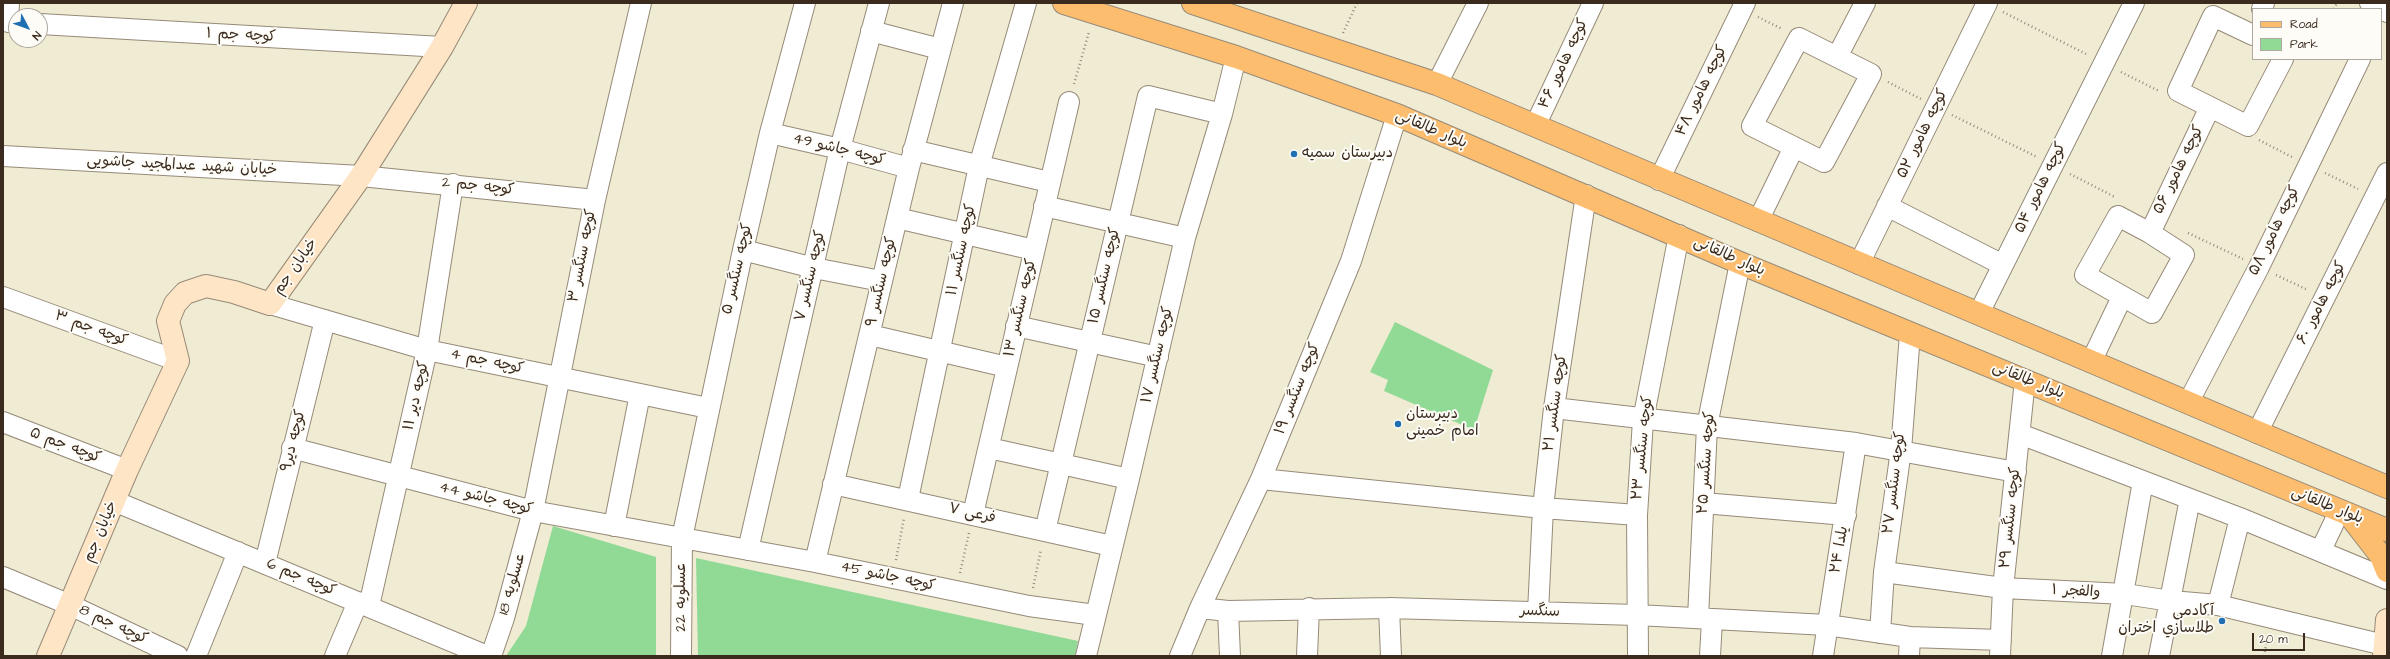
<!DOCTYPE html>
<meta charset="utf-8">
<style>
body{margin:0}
#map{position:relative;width:2390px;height:659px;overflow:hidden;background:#f0ebd3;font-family:"Architects Daughter",sans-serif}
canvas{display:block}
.frame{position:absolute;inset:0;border:4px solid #3b2a1e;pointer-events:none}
.legend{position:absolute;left:2252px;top:8px;width:130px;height:52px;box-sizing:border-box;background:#fdfcf7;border:1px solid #afa8a0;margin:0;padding:5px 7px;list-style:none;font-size:12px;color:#3b2a1e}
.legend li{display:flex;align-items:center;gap:8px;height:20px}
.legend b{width:20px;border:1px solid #afa8a0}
.north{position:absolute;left:8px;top:8px;width:40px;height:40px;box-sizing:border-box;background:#fdfcf7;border:1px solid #afa8a0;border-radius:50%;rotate:131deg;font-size:11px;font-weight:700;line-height:16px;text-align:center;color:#3b2a1e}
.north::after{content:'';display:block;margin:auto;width:14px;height:18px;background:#1f6fb2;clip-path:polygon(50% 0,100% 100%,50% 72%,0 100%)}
.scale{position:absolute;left:2252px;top:633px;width:53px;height:18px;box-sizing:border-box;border:2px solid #3b2a1e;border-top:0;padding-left:5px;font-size:12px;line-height:14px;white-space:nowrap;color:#3b2a1e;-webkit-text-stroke:3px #fdfcf7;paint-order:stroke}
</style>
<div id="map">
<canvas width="2390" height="659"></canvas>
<div class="frame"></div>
<ul class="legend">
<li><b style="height:5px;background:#fcbd6f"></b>Road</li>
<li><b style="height:11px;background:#90da96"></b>Park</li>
</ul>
<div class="north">N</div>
<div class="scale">20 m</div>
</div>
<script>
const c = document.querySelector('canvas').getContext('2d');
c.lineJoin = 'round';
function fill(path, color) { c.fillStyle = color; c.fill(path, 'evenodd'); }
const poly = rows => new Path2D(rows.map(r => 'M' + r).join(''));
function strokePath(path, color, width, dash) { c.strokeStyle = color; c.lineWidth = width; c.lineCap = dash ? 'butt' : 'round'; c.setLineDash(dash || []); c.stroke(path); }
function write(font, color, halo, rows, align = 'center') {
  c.font = font + ' "Architects Daughter","Playpen Sans Arabic",sans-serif'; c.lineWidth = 4; c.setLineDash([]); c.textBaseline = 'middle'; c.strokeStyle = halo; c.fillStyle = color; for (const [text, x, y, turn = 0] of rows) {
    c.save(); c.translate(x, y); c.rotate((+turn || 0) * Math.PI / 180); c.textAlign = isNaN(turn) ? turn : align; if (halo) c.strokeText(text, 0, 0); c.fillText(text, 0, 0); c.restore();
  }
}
fill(poly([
 [1395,322,1493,370,1474,430,1384,391,1388,380,1370,372],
 [553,526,656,557,656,656,506,656,526,626],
 [696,558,1078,641,1075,656,698,656]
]), '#90da96');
const street = poly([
 [2370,3,2387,12],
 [2262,9,2264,3],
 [8,22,9,3],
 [40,24,442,47],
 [871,31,940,49],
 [2253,35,2213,16,2178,91,2248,126,2283,59],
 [1799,38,1871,74,1824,162,1752,126,1799,38],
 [1837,57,1865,3],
 [1437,84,1478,3],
 [1535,126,1593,3],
 [770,133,840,149,909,168],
 [913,150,1049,182],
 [3,156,361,176,595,200],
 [1659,180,1745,3],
 [1044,206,1185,238],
 [1887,206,2003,265],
 [2118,216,2150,233,2184,255,2152,313,2085,275,2118,216],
 [897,218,1034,250],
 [1758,221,1794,147],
 [2150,233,2210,107],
 [743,250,814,268,881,281],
 [1859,264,1987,3],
 [3,297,178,361],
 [270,304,427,350,708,408],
 [1979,313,2134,3],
 [1016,326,1158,357],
 [870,335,1007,367],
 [2091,362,2122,297],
 [2188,403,2259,267,2360,59],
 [1554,408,1856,443,2016,472],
 [3,422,127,470],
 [2257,433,2387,173],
 [2020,434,2240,518,2387,579],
 [292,448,533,511,815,562,1029,606,1095,615],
 [989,448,1129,479],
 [1261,479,1543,508,1637,515],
 [833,484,1112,546],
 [908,499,979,166,1026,3],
 [114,501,487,656],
 [1703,503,1846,515],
 [973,514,1069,102],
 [614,526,640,394],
 [1045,531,1148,96,1222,114],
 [748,550,840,149,879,3],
 [2321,550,2340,510],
 [815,562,909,168,953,3],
 [265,563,325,320],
 [1884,572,2003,588,2125,594,2171,601,2218,605,2384,645],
 [3,577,70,605,178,656],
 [2218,605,2240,518],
 [369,606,427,350,453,184],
 [1200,608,1228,611,1389,608,1637,615,1827,625,1910,637,2001,640],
 [1389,608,1391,656],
 [1228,611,1230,656],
 [1538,612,1543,508,1554,408,1586,195],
 [1698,618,1707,426,1740,263],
 [1880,633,1884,572,1901,450,1910,334],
 [196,656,238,552],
 [335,656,358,602],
 [491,656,504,618,533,511,595,200,641,3],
 [681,656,682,538,743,250,770,133,805,3],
 [1086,656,1129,479,1185,238,1222,114,1236,57],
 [1180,656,1200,608,1261,479,1351,261,1397,115],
 [1307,656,1309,608],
 [1638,656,1637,515,1643,420,1679,235],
 [1710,656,1712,620],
 [1823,656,1856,443],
 [1909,656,1910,637],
 [2000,656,2003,588,2025,380],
 [2112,656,2143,481],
 [2159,656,2190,499]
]);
const secondary = poly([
 [48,656,127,470,178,361,168,321,175,304,185,293,206,286,234,292,270,304,361,176,442,47,466,3],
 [2384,656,2387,620]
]);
const primary = poly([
 [1064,3,1236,57,1397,115,1740,263,2387,530],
 [1193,3,1437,84,2387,487],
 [2350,516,2381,556,2387,571]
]);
strokePath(street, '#968a78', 22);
strokePath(secondary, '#968a78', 24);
strokePath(primary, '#968a78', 24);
strokePath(poly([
 [2334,9,2337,3],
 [2003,12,2088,55],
 [1758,17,1782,29],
 [1343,33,1357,3],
 [2121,72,2159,91],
 [1888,82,1921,99],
 [1074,84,1089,32],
 [1952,115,2037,157],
 [2259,140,2292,157],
 [2325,173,2358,189],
 [2070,174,2115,197],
 [2188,233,2243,259],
 [2276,275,2308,290],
 [896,560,904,518],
 [960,573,969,533],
 [1033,588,1041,549],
 [2264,656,2268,635]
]), '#968a78', 2.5, [1, 3]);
strokePath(street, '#fff', 20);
strokePath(secondary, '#fee5c5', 22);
strokePath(primary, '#fcbd6f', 22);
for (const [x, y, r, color] of [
 [1294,154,4,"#1f6fb2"],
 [1398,424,4,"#1f6fb2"],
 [2222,621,4,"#1f6fb2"]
]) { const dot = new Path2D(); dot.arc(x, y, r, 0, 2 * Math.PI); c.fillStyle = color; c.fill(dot); strokePath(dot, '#fdfcf7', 1.5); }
write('15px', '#3b2a1e', '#fdfcf7', [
 ["کوچه جم ۱",241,36,3],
 ["کوچه هامور ۴۶",1564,64,-65],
 ["کوچه هامور ۴۸",1702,91,-64],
 ["بلوار طالقانی",1431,130,23],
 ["کوچه هامور ۵۲",1923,134,-64],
 ["کوچه جاشو 49",839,150,14],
 ["خیابان شهید عبدالمجید جاشویی",182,166,3],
 ["کوچه هامور ۵۶",2179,170,-64],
 ["کوچه جم 2",478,187,6],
 ["کوچه هامور ۵۴",2041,188,-64],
 ["کوچه هامور ۵۸",2275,231,-64],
 ["کوچه سنگسر ۱۱",962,250,-78],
 ["کوچه سنگسر ۳",583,256,-79],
 ["بلوار طالقانی",1729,257,24],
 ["خیابان جم",296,267,-55],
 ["کوچه سنگسر ۵",738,269,-77],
 ["کوچه سنگسر ۷",811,276,-77],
 ["کوچه سنگسر ۱۵",1105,276,-77],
 ["کوچه سنگسر ۹",882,282,-77],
 ["کوچه هامور ۶۰",2322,303,-63],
 ["کوچه سنگسر ۱۳",1021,308,-77],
 ["کوچه جم ۳",91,329,20],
 ["کوچه سنگسر ۱۷",1158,355,-77],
 ["کوچه جم 4",487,362,12],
 ["بلوار طالقانی",2028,381,22],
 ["کوچه سنگسر ۱۹",1298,389,-68],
 ["کوچه دیر ۱۱",417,396,-77],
 ["کوچه سنگسر ۲۱",1556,403,-82],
 ["کوچه دیر۹",294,441,-76],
 ["کوچه جم ۵",65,446,21],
 ["کوچه سنگسر ۲۳",1643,448,-84],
 ["کوچه سنگسر ۲۵",1707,463,-86],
 ["کوچه سنگسر ۲۷",1895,483,-83],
 ["کوچه جاشو 44",486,499,14],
 ["بلوار طالقانی",2327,506,22],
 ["فرعی ۷",972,514,13],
 ["کوچه سنگسر ۲۹",2011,518,-84],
 ["خیابان جم",101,532,-67],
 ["یلدا ۲۴",1840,550,-80],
 ["کوچه جاشو 45",888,577,12],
 ["کوچه جم 6",301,578,23],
 ["عسلویه 18",513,584,-74],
 ["والفجر ۱",2076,592,3],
 ["عسلویه 22",682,597,-90],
 ["سنگسر",1540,612,2],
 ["کوچه جم 8",113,625,25]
]);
write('15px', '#3b2a1e', '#fdfcf7', [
 ["دبیرستان سمیه",1302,154],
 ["دبیرستان",1406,415],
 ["امام خمینی",1406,432],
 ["آكادمى",2214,612,"right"],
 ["طلاسازي اختران",2214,629,"right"]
], 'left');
</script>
